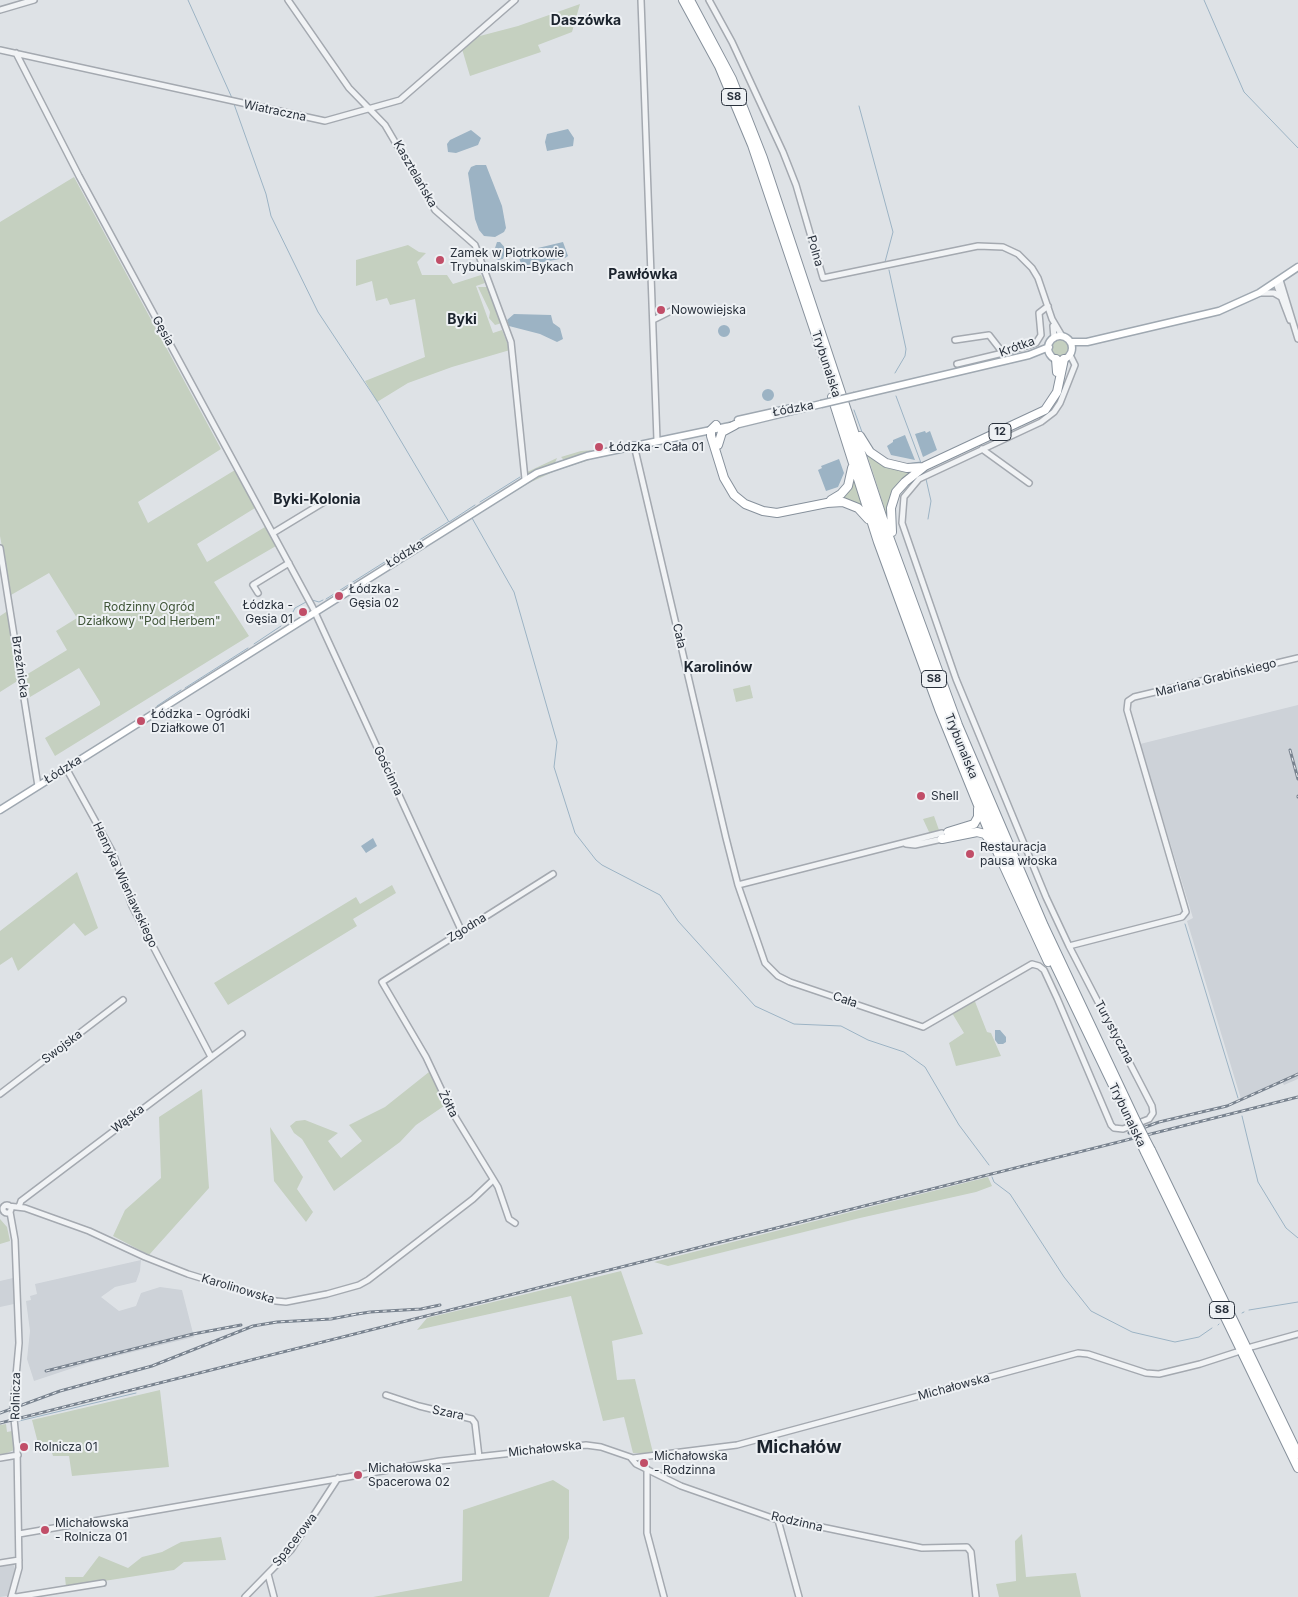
<!DOCTYPE html>
<meta charset="utf-8">
<style>
body{margin:0}
canvas{display:block;background:#dee2e6}
</style>
<canvas width="1298" height="1597"></canvas>
<script>
const c = document.querySelector('canvas').getContext('2d');
c.lineJoin = 'round';
function fill(path, color) { c.fillStyle = color; c.fill(path, 'evenodd'); }
const poly = rows => new Path2D(rows.map(r => 'M' + r).join(''));
function strokePath(path, color, width, dash) { c.strokeStyle = color; c.lineWidth = width; c.lineCap = dash ? 'butt' : 'round'; c.setLineDash(dash || []); c.stroke(path); }
function write(font, color, halo, rows, align = 'center') {
  c.font = font + ' Inter,sans-serif'; c.lineWidth = 4; c.setLineDash([]); c.textBaseline = 'middle'; c.strokeStyle = halo; c.fillStyle = color; for (const [text, x, y, turn = 0] of rows) {
    c.save(); c.translate(x, y); c.rotate((+turn || 0) * Math.PI / 180); c.textAlign = isNaN(turn) ? turn : align; if (halo) c.strokeText(text, 0, 0); c.fillText(text, 0, 0); c.restore();
  }
}
fill(poly([
 [1298,705,1298,1079,1284,1085,1281,1080,1241,1099,1187,921,1193,918,1140,744],
 [141,1260,140,1271,136,1282,115,1287,101,1297,119,1311,136,1306,141,1293,160,1287,182,1290,194,1337,88,1363,34,1381,27,1359,30,1331,26,1301,31,1300,30,1296,37,1294,35,1284],
 [13,1278,14,1304,0,1307,0,1281],
 [13,1564,15,1568,13,1581,7,1596,0,1597,0,1566]
]), '#cdd2d8');
fill(poly([
 [580,4,572,32,538,45,541,52,470,76,462,49,476,37,518,26],
 [74,177,221,449,138,502,148,523,235,470,255,508,197,544,207,562,265,527,276,546,214,582,249,636,55,756,45,738,100,705,100,702,79,668,30,697,26,675,67,650,56,631,77,618,49,573,11,595,0,536,0,222],
 [408,245,419,252,426,253,417,262,422,275,447,275,453,284,481,275,485,283,476,286,493,333,502,330,510,350,452,367,408,383,377,402,365,381,425,357,415,299,390,305,387,298,376,301,372,281,356,286,356,260],
 [478,287,487,287,502,323,495,325,489,318,490,312],
 '1051 348a9 9 0 1 1 18 0a9 9 0 1 1-18 0Z',
 [593,450,564,460,561,457,581,451],
 [866,451,886,466,897,470,916,470,903,479,888,519],
 [608,454,555,471,529,483,473,517,472,515,528,480,565,464],
 [557,458,555,463,530,474,525,473],
 [854,476,865,509,838,500],
 [9,610,19,680,0,692,0,616],
 [750,685,753,698,736,702,733,689],
 [934,816,939,830,932,834,929,832,923,819],
 [77,872,98,928,85,936,74,923,18,971,12,957,0,965,0,931],
 [392,885,396,893,353,919,357,926,228,1005,214,983,356,897,360,904],
 [974,999,987,1032,991,1033,1001,1056,956,1066,949,1043,964,1033,952,1013],
 [429,1072,447,1104,416,1125,400,1142,334,1191,302,1139,294,1133,290,1126,296,1121,305,1120,338,1133,328,1141,341,1158,362,1141,349,1125,385,1107],
 [202,1089,209,1188,149,1255,113,1236,125,1210,161,1178,159,1117],
 [270,1127,303,1177,297,1189,313,1212,306,1222,274,1181],
 [988,1177,992,1186,976,1192,860,1218,668,1266,654,1262],
 [0,1219,7,1227,10,1241,0,1244],
 [621,1271,643,1334,612,1341,617,1380,635,1379,653,1453,633,1453,624,1417,603,1421,571,1296,417,1330,427,1318],
 [160,1390,169,1467,72,1476,69,1456,53,1456,50,1446,39,1447,32,1420],
 [6,1424,7,1432,12,1431,14,1450,0,1456,0,1425],
 [553,1480,569,1490,569,1538,549,1597,373,1597,462,1581,463,1510],
 [1022,1534,1026,1577,1076,1573,1081,1597,999,1597,996,1584,1016,1581,1015,1541],
 [221,1537,226,1560,184,1562,174,1570,66,1587,65,1577,83,1577,99,1556,128,1568,142,1557,162,1552,181,1542]
]), '#c5d0c0');
fill(poly([
 [586,15,589,18,588,24,576,26,578,18],
 [568,129,574,138,573,146,547,151,545,142,547,134],
 [471,130,481,138,478,145,456,153,448,152,447,144,450,140],
 [476,165,486,165,502,206,506,228,504,232,495,237,484,236,479,230,475,219,468,173,471,167],
 [497,242,500,242,506,249,503,259,498,260,493,254],
 [563,242,568,256,565,258,522,266,517,253],
 [514,314,551,315,553,323,560,328,563,339,557,342,540,334,509,326,507,320],
 '718 331a6 6 0 1 1 12 0a6 6 0 1 1-12 0Z',
 '762 395a6 6 0 1 1 12 0a6 6 0 1 1-12 0Z',
 [925,431,926,433,930,431,937,450,923,457,915,434],
 [905,435,915,460,891,455,887,446,893,442,893,440],
 [839,459,844,473,838,487,826,491,818,470,822,468,821,466],
 [373,838,377,846,366,853,361,846],
 [995,1030,1000,1030,1006,1037,1006,1042,1003,1044,998,1044,995,1040]
]), '#9cb3c4');
strokePath(poly([
 [188,0,232,98],
 [1204,0,1244,92,1298,148],
 [234,104,266,194,271,216,318,312,379,404,449,522,475,505],
 [859,106,893,232,885,262],
 [889,270,906,349,905,356,895,373],
 [896,396,921,463],
 [854,410,862,432],
 [907,464,920,462],
 [926,479,931,501,928,519],
 [480,502,520,477],
 [472,518,514,592,557,742,554,767,575,833,596,860,602,865,660,895,678,921,755,1006,794,1024,841,1026,868,1040,904,1052,925,1067,959,1125,989,1165],
 [326,599,448,522],
 [312,600,319,602,323,600],
 [293,612,295,608,306,602],
 [254,644,281,626],
 [185,688,248,648],
 [157,706,181,690],
 [1185,924,1238,1098],
 [1242,1116,1258,1182,1286,1228,1298,1238],
 [992,1177,994,1182,1010,1194,1064,1277,1091,1311,1132,1332,1175,1342,1199,1337,1212,1328],
 [1249,1310,1298,1302],
 [1242,1313,1244,1312],
 [1218,1325,1219,1324],
 [19,1421,136,1393]
]), '#9cb3c4', 1);
const minor = poly([
 [288,0,349,88,385,125,435,210,475,245,511,342,525,479],
 [641,0,657,440],
 [709,0,732,42,783,152,796,185,823,278,978,246,1003,247,1018,254,1032,268,1038,278,1052,319,1062,336],
 [0,10,34,0],
 [0,50,325,121,400,100,515,0],
 [16,53,79,176,313,608,462,932],
 [1280,280,1298,339],
 [1276,283,1290,320],
 [1260,293,1274,293,1281,297],
 [653,320,671,311],
 [1053,326,1054,338],
 [955,340,989,335,1003,353],
 [957,364,1003,353,1036,343,1041,335,1039,313,1048,306],
 [634,445,726,838,738,885,765,963,778,976,790,982,923,1027,1032,964,1039,966,1044,970,1057,998,1111,1125,1114,1128,1123,1129,1149,1119,1153,1113,1152,1106,1069,946,1046,897,956,679,902,523,904,497,919,479,1041,422,1054,412,1060,403,1075,365,1070,355],
 [982,449,1029,483],
 [273,533,329,499],
 [0,548,38,786],
 [258,593,253,585,289,563],
 [66,768,113,853,132,906,211,1057],
 [906,844,915,845,942,839],
 [738,885,942,833],
 [1069,946,1182,917,1186,912,1127,710,1128,701,1134,697,1298,658],
 [0,1094,123,1000],
 '3 1209a4 4 0 1 1 8 0a4 4 0 1 1-8 0Z',
 [8,1206,25,1208,89,1231,145,1257,188,1274,276,1301,286,1302,327,1294,359,1285,368,1280,473,1199,492,1181],
 [19,1207,21,1201,242,1034],
 [10,1212,15,1240,19,1343,13,1409,17,1448,19,1568,11,1597],
 [515,1223,509,1219,498,1187,451,1110,426,1057,382,982,553,874],
 [1251,1347,1298,1334],
 [386,1395,419,1406,472,1419,475,1423,479,1457],
 [0,1458,18,1455],
 [631,1458,636,1464,681,1486,778,1520,783,1519,922,1548,967,1547,971,1552,976,1597],
 [647,1469,647,1533,664,1597],
 [778,1520,799,1597],
 [19,1534,440,1461,586,1445,601,1447,633,1458,737,1445,1078,1353,1088,1354,1146,1373,1159,1374,1200,1364,1237,1352],
 [0,1563,19,1560],
 [268,1574,274,1597],
 [12,1596,16,1597,103,1583],
 [245,1597,291,1550,338,1478]
]);
const major = poly([
 '1048 348a12 12 0 1 1 24 0a12 12 0 1 1-24 0Z',
 [1071,342,1087,342,1219,311,1259,293,1298,267],
 [855,396,1029,355,1049,347],
 [738,420,792,408],
 [0,810,537,473,587,456,735,425,821,404]
]);
const highway = poly([
 [683,0,719,66,752,145,897,576,967,763,1052,959,1131,1123],
 [690,0,732,79,763,158,888,534,958,725,1044,926,1136,1121],
 [1056,359,1057,372],
 [832,397,878,542,939,709,995,847,1048,962],
 [716,425,711,430,711,436,724,478,734,495,745,504,763,511,777,513,827,503,843,502,858,508,868,519],
 [860,436,870,452,886,463,907,468,923,467],
 [718,445,722,432,735,425],
 [831,500,841,494,848,486,852,468],
 [892,532,891,508,896,492,905,482,925,466,1045,410,1057,392,1064,359],
 [948,832,974,824,978,817,978,809],
 [942,839,977,832,985,834,991,842],
 [1151,1150,1298,1454],
 [1145,1152,1298,1468]
]);
strokePath(minor, '#a4a9b0', 8);
strokePath(major, '#9fa8b1', 9);
strokePath(highway, '#87919c', 10);
strokePath(minor, '#f1f3f5', 5);
strokePath(major, '#fff', 6);
strokePath(highway, '#fff', 8);
const rail = poly([
 [1290,750,1298,779],
 [1298,796,1298,797],
 [1129,1133,1159,1122,1227,1106,1298,1074],
 [351,1315,370,1312,421,1309,440,1305],
 [46,1371,193,1334,241,1325],
 [0,1413,60,1391,152,1366,253,1326,277,1322,331,1319,357,1314],
 [0,1423,1298,1097]
]);
strokePath(rail, '#79838f', 3);
strokePath(rail, '#eef1f4', 1, [4]);
const majorBridge = poly([
 [821,404,855,396]
]);
const highwayBridge = poly([
 [1136,1121,1151,1150],
 [1131,1123,1145,1152]
]);
strokePath(majorBridge, '#9fa8b1', 9, []);
strokePath(highwayBridge, '#87919c', 10, []);
strokePath(majorBridge, '#fff', 6);
strokePath(highwayBridge, '#fff', 8);
for (const [x, y, r, color] of [
 [440,260,5,"#c14e68"],
 [661,310,5,"#c14e68"],
 [599,447,5,"#c14e68"],
 [339,596,5,"#c14e68"],
 [303,612,5,"#c14e68"],
 [141,721,5,"#c14e68"],
 [921,796,5,"#c14e68"],
 [970,854,5,"#c14e68"],
 [24,1447,5,"#c14e68"],
 [644,1463,5,"#c14e68"],
 [358,1475,5,"#c14e68"],
 [45,1530,5,"#c14e68"]
]) { const dot = new Path2D(); dot.arc(x, y, r, 0, 2 * Math.PI); c.fillStyle = color; c.fill(dot); strokePath(dot, '#eef1f4', 2); }
for (const [x, y, w] of [
 [734,97,25],
 [1000,432,22],
 [934,679,25],
 [1222,1310,25]
]) { const box = new Path2D(); box.roundRect(x - w / 2, y - 8.5, w, 17, 4); c.fillStyle = '#eef1f4'; c.fill(box); strokePath(box, '#29313c', 1); }
write('bold 11px', '#29313c', null, [
 ["S8",734,97],
 ["12",1000,432],
 ["S8",934,679],
 ["S8",1222,1310]
]);
write('12px', '#29313c', '#eef1f4', [
 ["Wiatraczna",275,111,12],
 ["Kasztelańska",415,174,60],
 ["Polna",815,251,74],
 ["Gęsia",163,331,61],
 ["Krótka",1017,347,-20],
 ["Trybunalska",826,364,72],
 ["Łódzka",793,409,-10],
 ["Łódzka",405,554,-32],
 ["Cała",679,636,77],
 ["Brzeźnicka",20,667,82],
 ["Mariana Grabińskiego",1216,678,-14],
 ["Trybunalska",961,746,68],
 ["Łódzka",63,770,-32],
 ["Gościnna",388,771,65],
 ["Henryka Wieniawskiego",125,885,65],
 ["Zgodna",467,928,-32],
 ["Cała",845,1000,19],
 ["Turystyczna",1114,1032,62],
 ["Swojska",62,1047,-37],
 ["Żółta",448,1104,63],
 ["Trybunalska",1127,1115,64],
 ["Wąska",128,1119,-37],
 ["Karolinowska",238,1289,17],
 ["Michałowska",954,1387,-15],
 ["Rolnicza",16,1396,-89],
 ["Szara",448,1413,12],
 ["Michałowska",545,1449,-6],
 ["Rodzinna",797,1522,13],
 ["Spacerowa",295,1540,-52]
]);
write('12px', '#29313c', '#eef1f4', [
 ["Zamek w Piotrkowie",450,253],
 ["Trybunalskim-Bykach",450,267],
 ["Nowowiejska",671,310],
 ["Łódzka - Cała 01",609,447],
 ["Łódzka -",349,589],
 ["Gęsia 02",349,603],
 ["Łódzka -",293,605,"right"],
 ["Gęsia 01",293,619,"right"],
 ["Łódzka - Ogródki",151,714],
 ["Działkowe 01",151,728],
 ["Shell",931,796],
 ["Restauracja",980,847],
 ["pausa włoska",980,861],
 ["Rolnicza 01",34,1447],
 ["Michałowska",654,1456],
 ["- Rodzinna",654,1470],
 ["Michałowska -",368,1468],
 ["Spacerowa 02",368,1482],
 ["Michałowska",55,1523],
 ["- Rolnicza 01",55,1537]
], 'left');
write('12px', '#405638', '#eef1f4', [
 ["Rodzinny Ogród",149,607],
 ["Działkowy \"Pod Herbem\"",149,621]
]);
write('bold 14px', '#1b232d', '#eef1f4', [
 ["Daszówka",586,21],
 ["Pawłówka",643,275],
 ["Byki",462,320],
 ["Byki-Kolonia",317,500],
 ["Karolinów",718,668]
]);
write('bold 18px', '#1b232d', '#eef1f4', [
 ["Michałów",799,1448]
]);
</script>
